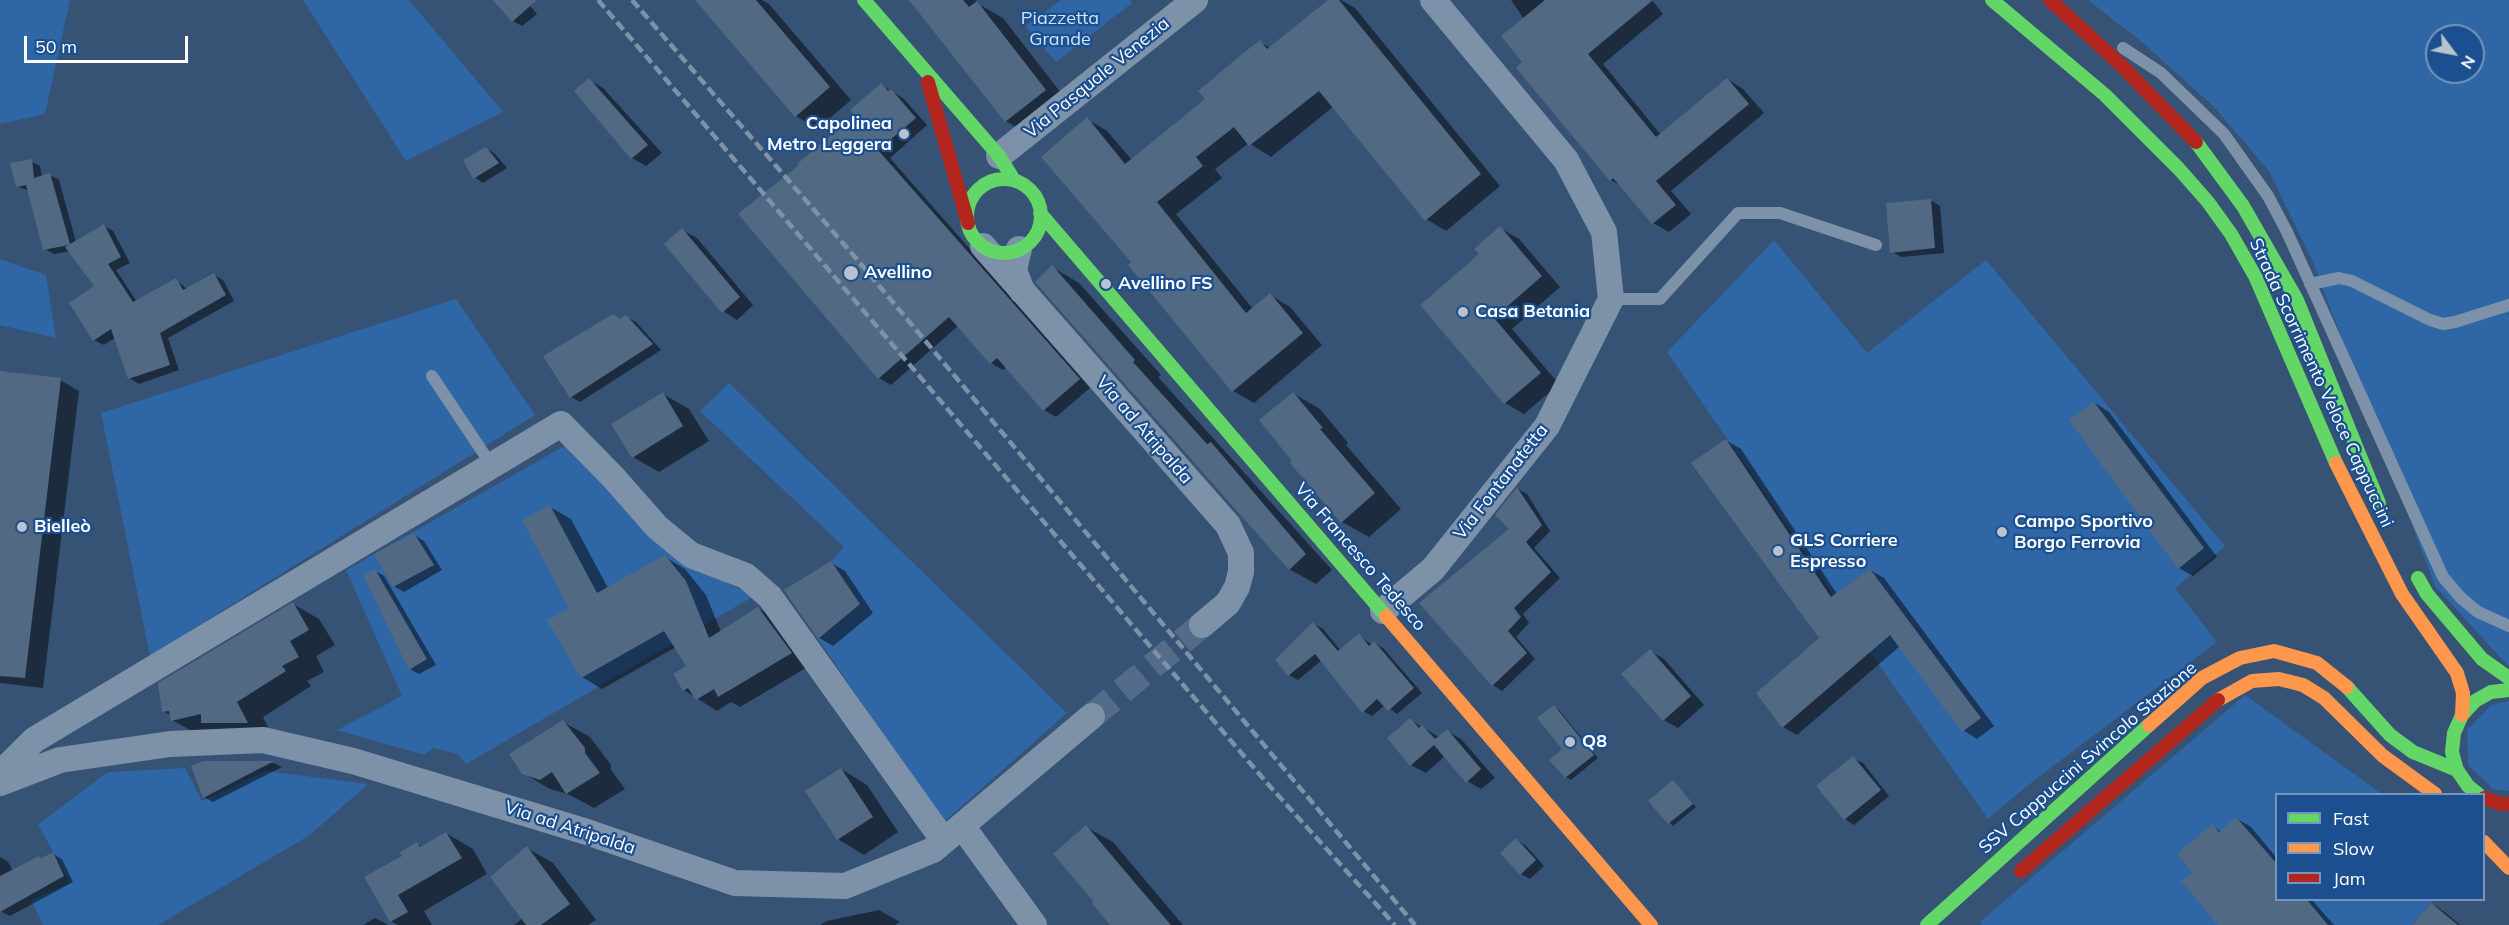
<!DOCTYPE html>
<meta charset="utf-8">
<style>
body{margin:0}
#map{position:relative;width:2509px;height:925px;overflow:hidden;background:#365274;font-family:Mulish,sans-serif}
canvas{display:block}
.legend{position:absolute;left:2275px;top:793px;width:210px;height:108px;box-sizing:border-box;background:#1b4f8f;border:2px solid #7695bc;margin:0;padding:8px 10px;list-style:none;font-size:18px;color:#fff}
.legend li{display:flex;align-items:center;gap:12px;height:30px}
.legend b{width:30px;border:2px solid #7695bc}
.north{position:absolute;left:2425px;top:24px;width:60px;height:60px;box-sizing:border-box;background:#1b4f8f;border:2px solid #7695bc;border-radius:50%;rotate:122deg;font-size:16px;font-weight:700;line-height:24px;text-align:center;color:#fff}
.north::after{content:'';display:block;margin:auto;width:21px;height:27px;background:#b9c2ce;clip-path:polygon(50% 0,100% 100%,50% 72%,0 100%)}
.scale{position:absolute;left:24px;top:36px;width:164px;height:27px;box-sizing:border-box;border:3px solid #fff;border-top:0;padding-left:8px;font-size:18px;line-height:21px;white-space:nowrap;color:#fff;-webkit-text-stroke:4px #1b4f8f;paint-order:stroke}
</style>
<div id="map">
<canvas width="2509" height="925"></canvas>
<ul class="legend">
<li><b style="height:8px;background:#63d668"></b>Fast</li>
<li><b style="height:8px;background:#ff974d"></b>Slow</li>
<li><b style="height:8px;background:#b3261e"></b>Jam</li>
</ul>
<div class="north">N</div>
<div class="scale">50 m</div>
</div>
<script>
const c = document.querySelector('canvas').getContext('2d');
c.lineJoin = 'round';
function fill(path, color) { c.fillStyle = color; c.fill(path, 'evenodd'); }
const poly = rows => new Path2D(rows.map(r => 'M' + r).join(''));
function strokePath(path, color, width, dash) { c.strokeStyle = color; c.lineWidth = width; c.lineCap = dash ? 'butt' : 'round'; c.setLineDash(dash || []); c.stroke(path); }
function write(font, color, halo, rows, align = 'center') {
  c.font = font + ' Mulish,sans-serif'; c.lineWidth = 4.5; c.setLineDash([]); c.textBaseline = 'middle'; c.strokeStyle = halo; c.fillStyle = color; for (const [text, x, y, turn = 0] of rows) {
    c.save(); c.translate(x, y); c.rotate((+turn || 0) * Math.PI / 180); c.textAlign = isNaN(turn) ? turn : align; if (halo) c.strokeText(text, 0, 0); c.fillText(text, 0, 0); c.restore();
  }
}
fill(poly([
 [0,0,70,0,45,114,0,124],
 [303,0,409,0,503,112,406,161],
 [1061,0,1130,0,1132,3,1056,62,1025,26],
 [2088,0,2509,0,2509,667,2435,586,2313,262,2269,171,2214,107,2143,43],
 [2437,36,2473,36,2473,72,2437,72],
 [1774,240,1867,353,1986,260,2225,546,2175,588,2217,642,2027,786,1988,819,1872,655,1782,518,1667,352],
 [0,259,46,275,56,338,0,325],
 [456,299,535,415,150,656,101,413],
 [729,383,1067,713,944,822,818,639,860,604,831,561,844,547,700,411],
 [568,444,691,565,754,596,466,764,458,754,433,748,424,755,337,730,402,696,346,570],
 [2245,695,2382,794,2276,794,2276,900,2433,900,2412,925,1982,925,1980,922],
 [2509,701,2509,791,2493,789,2468,765,2467,730,2491,705],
 [185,768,202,801,266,771,368,784,310,835,158,925,43,925,31,900,70,883,38,824,108,772]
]), '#2f66a5');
fill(poly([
 [495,0,525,0,537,14,522,26,513,21],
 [697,0,762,0,769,4,851,100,817,129,796,116],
 [911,0,976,0,980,5,1003,18,1071,106,1032,137,1006,121],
 [1330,0,1341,0,1355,8,1500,186,1446,231,1426,219,1334,106,1271,157,1249,143,1215,169,1222,178,1176,214,1253,309,1270,295,1290,307,1322,345,1254,403,1233,391,1130,265,1133,262,1087,119,1107,131,1132,160,1207,100,1260,42,1270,48],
 [1511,0,1652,0,1663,14,1603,64,1661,135,1727,79,1743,89,1764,113,1671,191,1691,214,1669,232,1653,223,1623,187,1611,180,1524,62,1524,19],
 [589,80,603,88,662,153,646,166,632,158],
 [881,85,903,98,927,125,890,158,1091,387,1056,417,1044,410,1007,367,1003,370,991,363,958,326,891,385,879,378,801,165,856,115],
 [486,148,495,154,507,168,483,183,474,177],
 [31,161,40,166,42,177,50,175,59,180,76,242,104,226,113,231,130,263,116,270,137,302,176,280,187,289,214,275,223,280,234,301,168,338,179,370,139,384,129,378,116,337,104,345,94,340,96,287,70,251,54,254,45,249,29,191,17,186],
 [1930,200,1940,206,1944,253,1901,257,1892,252],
 [1500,228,1519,239,1560,287,1512,329,1559,384,1524,414,1505,403,1422,305,1481,254],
 [682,230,697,238,753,305,737,320,723,311],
 [1052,267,1079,283,1161,375,1158,377,1332,570,1316,584,1289,569],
 [626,317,636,322,661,350,580,402,571,397],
 [0,372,60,380,79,391,43,688,0,683],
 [663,394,689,409,709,441,659,472,633,457],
 [1294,394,1320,409,1348,443,1346,445,1401,509,1369,537,1342,522,1295,461],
 [2095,403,2109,412,2217,557,2193,576,2179,568,2071,420],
 [1727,441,1741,449,1837,594,1870,570,1884,578,1994,726,1977,739,1963,730,1900,646,1797,735,1783,727,1821,638],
 [1518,489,1527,494,1550,531,1534,548,1560,578,1523,614,1529,623,1516,637,1535,659,1502,691,1493,685,1421,603,1511,529],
 [550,507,571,519,608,588,665,557,685,569,706,595,721,632,758,608,778,620,811,665,740,707,731,702,717,711,684,690,688,667,676,647,602,689,582,677],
 [414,535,424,541,442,570,404,592,394,586],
 [831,563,845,571,873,613,833,646,819,638],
 [375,571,384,576,436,665,419,674,410,669],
 [293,604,319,619,335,645,316,656,324,672,307,681,311,686,263,717,273,737,199,735,172,720,172,716,163,711],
 [1314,624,1323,629,1341,651,1359,635,1372,645,1375,643,1383,648,1422,693,1397,714,1385,705,1372,716,1363,711,1322,660,1298,680,1289,675],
 [1650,651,1664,659,1704,705,1678,728,1664,720],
 [1554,707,1559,710,1598,758,1571,780,1566,777,1564,749],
 [1410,720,1439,737,1447,731,1461,739,1495,778,1481,789,1467,781,1445,756,1426,773,1411,765],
 [563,722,590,737,611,765,611,770,625,789,594,808,568,794,550,789,523,773],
 [1853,758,1863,763,1889,796,1854,825,1845,819],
 [204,762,274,763,282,767,213,802,204,797],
 [841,769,867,785,898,832,864,855,838,839],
 [1673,782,1696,807,1673,826,1651,801],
 [2237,819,2251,827,2276,857,2276,900,2312,900,2334,925,2220,925,2194,872,2212,826,2222,832],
 [1086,827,1113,842,1183,925,1116,925],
 [446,833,473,849,487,874,424,911,432,925,398,925,391,921,366,878,404,856,417,844,423,847],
 [1517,840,1526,846,1544,866,1530,879,1521,874],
 [527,848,553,863,596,920,588,925,514,925,523,918],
 [53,854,62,859,73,882,10,916,0,911,0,857,8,862,13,871,39,858,42,860],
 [2432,904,2446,913,2460,925,2414,925],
 [879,910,900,922,895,925,820,925,827,921],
 [375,918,388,925,363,925]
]), '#0007');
fill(poly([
 [493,0,537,0,512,22],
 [695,0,756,0,830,87,795,117],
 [909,0,963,0,969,7,977,1,1046,90,1005,122],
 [1328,0,1339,0,1481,174,1425,221,1319,91,1249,146,1234,127,1196,157,1203,166,1157,202,1246,313,1270,293,1303,333,1232,392,1128,265,1131,262,1041,157,1087,117,1125,164,1205,99,1198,91,1241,55,1260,40,1267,49],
 [1545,0,1653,0,1588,54,1656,137,1727,78,1749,104,1656,181,1676,205,1652,224,1613,178,1610,181,1516,68,1522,62,1501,36],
 [589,78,648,145,631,159,574,91],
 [881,83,888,91,891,89,916,118,878,150,1080,379,1043,411,997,358,990,364,949,317,878,379,738,214,799,165,797,164,854,115,850,110],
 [486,147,499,163,473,179,463,160],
 [32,159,34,178,50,173,70,244,104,224,121,257,108,264,133,302,176,278,183,290,214,273,226,295,160,333,170,365,128,379,111,329,93,341,69,303,94,286,65,247,69,245,43,250,26,185,16,187,10,163],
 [1931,199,1935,248,1890,253,1886,203],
 [1500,226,1542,276,1494,318,1541,373,1504,404,1420,305,1479,254,1474,249],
 [682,228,740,297,722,313,664,244],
 [1052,265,1135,360,1133,362,1207,444,1211,442,1306,554,1289,570,1035,282],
 [613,314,620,319,626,315,653,344,570,398,543,356],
 [0,371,61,378,25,678,0,676],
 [663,392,683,426,632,458,611,424],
 [1293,392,1323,428,1320,429,1375,493,1341,523,1290,463,1292,461,1259,420],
 [2094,402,2204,548,2178,569,2069,420],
 [1726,439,1831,597,1870,569,1981,718,1962,732,1890,635,1782,728,1756,693,1819,638,1691,463],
 [1517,487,1542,525,1526,542,1551,572,1514,608,1521,617,1508,631,1527,653,1492,686,1419,603,1509,529,1495,515],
 [550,505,597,593,665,555,686,581,709,638,758,607,792,653,718,697,714,689,696,700,688,688,683,691,673,674,686,666,664,631,581,678,547,620,569,608,522,520],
 [414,533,434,565,393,587,374,554],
 [831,561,860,604,818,639,784,590],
 [375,569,427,659,409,670,363,575],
 [293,602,309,630,290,641,299,657,282,666,286,671,237,702,248,723,201,723,201,714,171,721,169,711,162,712,158,683],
 [1313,622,1338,651,1359,633,1369,646,1374,641,1414,688,1388,711,1377,699,1362,713,1315,654,1288,676,1275,660],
 [1650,649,1691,696,1663,721,1621,674],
 [1554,705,1594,755,1565,778,1549,760,1562,749,1537,718],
 [1410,718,1419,728,1422,725,1435,739,1447,729,1481,769,1466,783,1434,745,1410,766,1387,738],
 [563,720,585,748,585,753,600,773,566,794,552,772,540,780,522,774,509,754],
 [1853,756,1881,790,1844,820,1816,786],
 [204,761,274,761,203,798,191,766],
 [841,768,873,817,837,840,805,791],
 [1673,780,1693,804,1668,824,1648,801],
 [2236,817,2277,864,2277,900,2307,900,2328,925,2218,925,2181,881,2192,872,2177,854,2212,824,2219,832],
 [1086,825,1141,890,1171,925,1110,925,1092,903,1093,901,1053,854],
 [446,832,462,858,398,895,408,912,390,922,364,877,402,856,400,852,417,842,420,847],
 [1516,838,1536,860,1520,875,1500,853],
 [527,846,570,904,541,925,526,925,490,877],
 [53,852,64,876,0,912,0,876,39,856,40,859],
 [2431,903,2458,925,2412,925]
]), '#526984');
strokePath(poly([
 [1092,716,1202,625]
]), '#546c89', 26, [26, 13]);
strokePath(poly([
 [2123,48,2161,73,2224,134,2268,196,2287,232,2443,577,2461,598,2478,612,2509,626],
 [2310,284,2339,278,2352,281,2430,320,2443,324,2455,322,2509,305],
 [1611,299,1660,299,1738,213,1780,213,1876,245],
 [432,376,492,466]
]), '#7d92a8', 12);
strokePath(poly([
 [999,156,1195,0],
 [983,246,1228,525,1241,553,1241,572,1237,587,1228,603,1202,625],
 [1019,249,1014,270,1022,291],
 [1383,611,1433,569,1547,426,1611,299,1604,232,1566,160,1433,0],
 [0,774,34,740,561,424,613,477,657,527,691,555,746,576,770,597,944,841],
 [0,783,60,760,170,744,263,740,353,761,587,832,735,883,845,886,933,850,1092,716],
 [962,826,1034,925]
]), '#7d92a8', 26);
strokePath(poly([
 [864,0,999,156,1014,180],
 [1992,0,2105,95,2179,169,2208,202,2231,234,2255,276,2336,463],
 [2196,142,2243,206,2297,300,2379,503],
 '967 216a37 37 0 1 1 74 0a37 37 0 1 1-74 0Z',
 [1040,213,1386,616],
 [2418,578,2427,594,2482,659,2509,678],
 [2347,687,2390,735,2413,752,2457,770],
 [2478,794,2468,786,2457,770,2452,752,2454,733,2462,715,2475,701,2491,692,2509,690],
 [1927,925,2149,725]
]), '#63d668', 14);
strokePath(poly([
 [2336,463,2402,594,2457,673,2463,693,2462,715],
 [1386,616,1651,925],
 [2218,700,2252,681,2279,679,2303,685,2324,698,2383,756,2435,794],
 [2149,725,2202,678,2240,658,2274,651,2317,663,2347,687],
 [2484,842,2509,868]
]), '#ff974d', 14);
strokePath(poly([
 [2050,0,2120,64,2196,142],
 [928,82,968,223],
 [2484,798,2501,804,2509,804],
 [2021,871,2218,700]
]), '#b3261e', 14);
strokePath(poly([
 [598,0,1267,783,1395,925],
 [632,0,855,257,1415,925]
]), '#7e92a7', 4.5, [10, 4.5]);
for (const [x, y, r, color] of [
 [904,134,6,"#b9c2ce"],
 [851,273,8,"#b9c2ce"],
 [1106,284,6,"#b9c2ce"],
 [1463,312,6,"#b9c2ce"],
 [22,527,6,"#b9c2ce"],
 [2002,532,6,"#b9c2ce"],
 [1778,551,6,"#b9c2ce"],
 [1570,742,6,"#b9c2ce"]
]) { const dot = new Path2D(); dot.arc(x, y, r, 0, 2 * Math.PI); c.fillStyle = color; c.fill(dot); strokePath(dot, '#1b4f8f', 2); }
write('18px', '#cfe3fa', '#1b4f8f', [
 ["Piazzetta",1060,19],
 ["Grande",1060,40]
]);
write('18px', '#fff', '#1b4f8f', [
 ["Via Pasquale Venezia",1097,78,-39],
 ["Strada Scorrimento Veloce Cappuccini",2321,383,65],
 ["Via ad Atripalda",1144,430,49],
 ["Via Fontanatetta",1501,482,-52],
 ["Via Francesco Tedesco",1360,557,49],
 ["SSV Cappuccini Svincolo Stazione",2088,758,-41],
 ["Via ad Atripalda",570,828,18]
]);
write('bold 18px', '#fff', '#1b4f8f', [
 ["Capolinea",892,124,"right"],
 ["Metro Leggera",892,145,"right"],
 ["Avellino",864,273],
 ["Avellino FS",1118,284],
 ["Casa Betania",1475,312],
 ["Campo Sportivo",2014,522],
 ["Borgo Ferrovia",2014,543],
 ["Bielleò",34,527],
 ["GLS Corriere",1790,541],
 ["Espresso",1790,562],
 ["Q8",1582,742]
], 'left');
</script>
